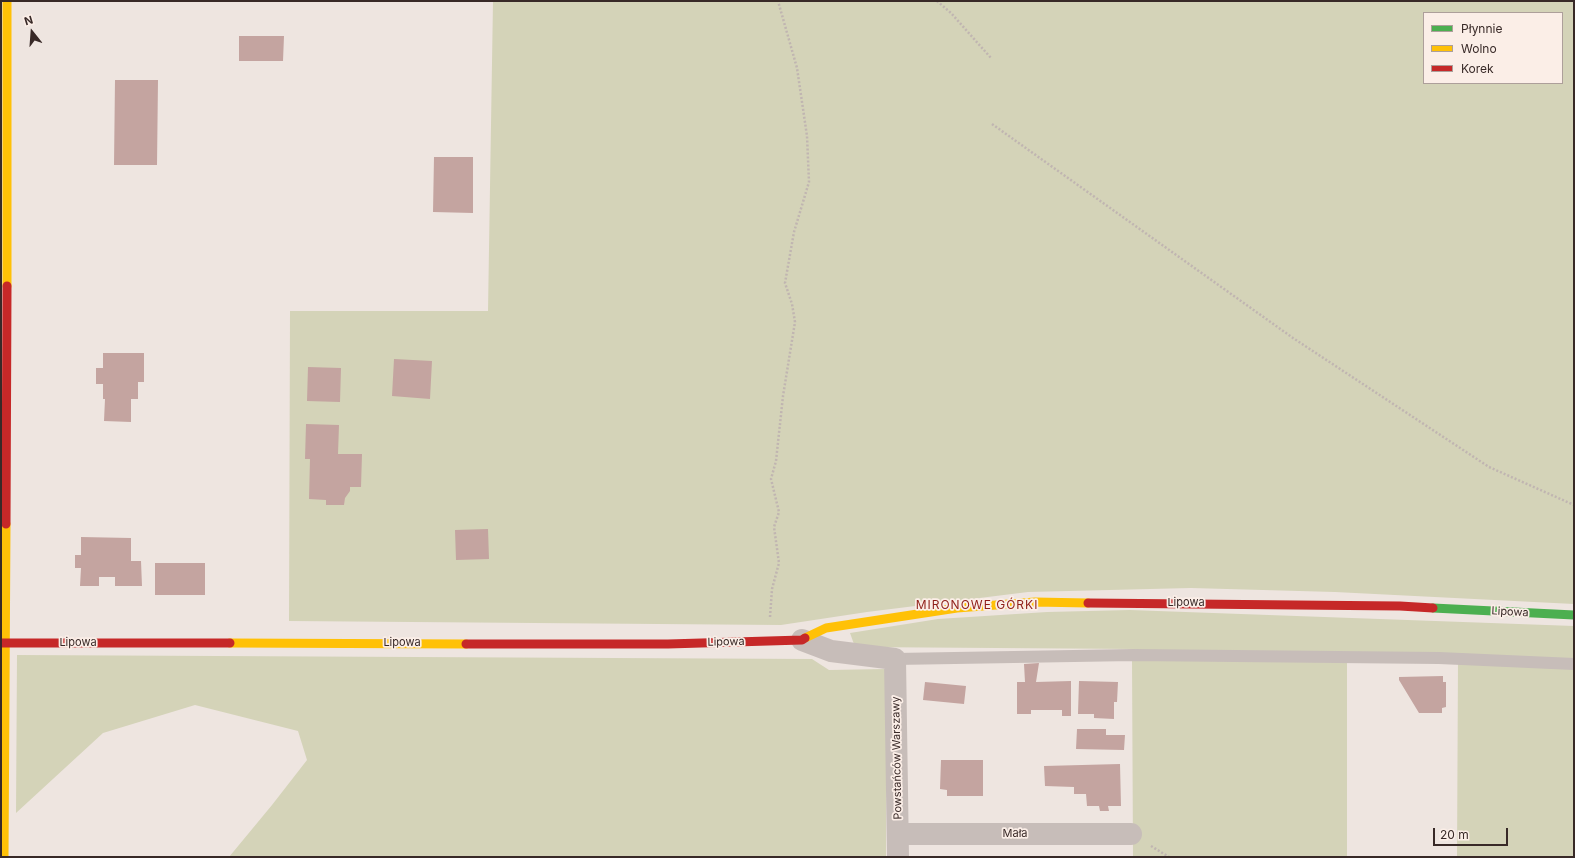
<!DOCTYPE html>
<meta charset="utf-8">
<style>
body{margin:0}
#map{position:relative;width:1575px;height:858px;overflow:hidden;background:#eee5e0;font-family:Inter,sans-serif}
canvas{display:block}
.frame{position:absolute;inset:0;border:2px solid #382927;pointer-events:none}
.legend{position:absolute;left:1423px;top:12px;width:140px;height:72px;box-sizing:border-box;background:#fbeee7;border:1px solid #ad9f9a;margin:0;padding:5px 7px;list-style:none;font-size:12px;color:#382927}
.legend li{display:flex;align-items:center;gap:8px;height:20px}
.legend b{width:20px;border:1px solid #ad9f9a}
.north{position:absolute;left:12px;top:12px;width:40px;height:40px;-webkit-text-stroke:3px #fbeee7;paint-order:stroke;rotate:343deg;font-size:11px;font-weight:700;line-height:16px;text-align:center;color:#382927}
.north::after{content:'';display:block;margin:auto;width:14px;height:18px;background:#382927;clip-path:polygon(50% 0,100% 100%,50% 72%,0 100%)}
.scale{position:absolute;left:1433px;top:828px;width:75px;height:18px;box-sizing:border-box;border:2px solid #382927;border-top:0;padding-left:5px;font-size:12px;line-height:14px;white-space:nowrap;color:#382927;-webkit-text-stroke:3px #fbeee7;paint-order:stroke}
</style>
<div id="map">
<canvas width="1575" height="858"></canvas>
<div class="frame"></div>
<ul class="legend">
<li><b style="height:5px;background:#4caf50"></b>Płynnie</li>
<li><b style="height:5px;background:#ffc107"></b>Wolno</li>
<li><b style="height:5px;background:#c62828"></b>Korek</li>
</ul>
<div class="north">N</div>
<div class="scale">20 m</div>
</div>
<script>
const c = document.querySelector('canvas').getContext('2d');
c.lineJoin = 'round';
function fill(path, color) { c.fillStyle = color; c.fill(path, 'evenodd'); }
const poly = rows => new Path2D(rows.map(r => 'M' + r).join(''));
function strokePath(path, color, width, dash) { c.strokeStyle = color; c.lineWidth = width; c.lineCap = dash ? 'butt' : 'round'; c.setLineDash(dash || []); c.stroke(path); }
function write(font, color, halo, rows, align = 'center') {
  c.font = font + ' Inter,sans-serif'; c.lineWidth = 3.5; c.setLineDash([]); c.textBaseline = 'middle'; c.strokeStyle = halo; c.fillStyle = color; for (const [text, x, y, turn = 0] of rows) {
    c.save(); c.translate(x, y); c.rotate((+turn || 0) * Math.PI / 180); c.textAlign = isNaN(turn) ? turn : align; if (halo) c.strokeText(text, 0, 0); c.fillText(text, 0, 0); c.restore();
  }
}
fill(poly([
 [493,1,1574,1,1574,604,1335,592,1191,588,1028,592,867,612,781,625,289,621,290,311,488,311],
 [1424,13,1562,13,1562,83,1424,83],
 [1130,610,1574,626,1574,857,1457,857,1458,662,1347,663,1347,857,1133,857,1132,660,1137,649,855,647,850,633,938,619,1047,612],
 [17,655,812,659,829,670,886,669,886,857,229,857,272,805,307,760,298,731,195,705,103,733,16,813]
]), '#d4d3b8');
fill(poly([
 [239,36,284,36,283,61,239,61],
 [115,80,158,80,157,165,114,165],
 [434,157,473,157,473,213,433,212],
 [103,353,144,353,144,382,138,382,138,399,131,399,131,422,104,421,105,399,103,399,103,384,96,384,96,368,103,368],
 [394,359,432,361,430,399,392,396],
 [308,367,341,368,340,402,307,401],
 [306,424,339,425,338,454,362,454,361,487,350,487,350,491,345,498,344,505,326,505,326,500,309,499,310,459,305,459],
 [488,529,489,559,456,560,455,530],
 [81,537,131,538,131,561,141,561,142,586,115,586,115,577,99,577,99,586,80,586,81,568,75,568,75,555,81,555],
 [155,563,205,563,205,595,155,595],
 [1039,663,1036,682,1071,681,1071,716,1062,716,1062,710,1031,710,1031,714,1017,714,1017,682,1025,682,1024,664],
 [1443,676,1443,682,1446,682,1446,707,1442,708,1442,713,1419,713,1399,680,1399,677],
 [1079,681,1118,682,1117,702,1114,702,1114,719,1094,718,1094,714,1078,714],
 [925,682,966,686,964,704,923,700],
 [1077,729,1106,729,1106,735,1125,735,1124,750,1076,749],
 [941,760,983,760,983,796,947,796,947,790,940,789],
 [1120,764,1121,806,1108,806,1109,811,1100,811,1099,806,1087,806,1086,794,1074,794,1074,787,1045,786,1044,766]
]), '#c4a4a0');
strokePath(poly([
 [937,1,951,13,991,58],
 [992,124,1293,338,1489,467,1574,505],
 [770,617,772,589,779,563,774,527,779,512,771,479,776,461,783,396,795,322,792,304,785,283,794,232,809,182,807,136,797,68,778,1],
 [1151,846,1169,857]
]), '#c0b5b1', 2.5, [2, 2]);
strokePath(poly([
 [895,659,1133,655,1439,658,1574,664]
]), '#c7bdb9', 12);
strokePath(poly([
 [802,640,831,651,895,659,898,857],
 [898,834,1131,834]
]), '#c7bdb9', 22);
strokePath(poly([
 [1433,608,1574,615]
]), '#4caf50', 9);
strokePath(poly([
 [7,1,7,286],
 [805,638,826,628,957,608,1035,602,1088,603],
 [230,643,466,644],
 [4,857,6,524]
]), '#ffc107', 9);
strokePath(poly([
 [6,524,7,286],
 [1088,603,1400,606,1433,608],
 [1,643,230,643],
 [466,644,668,644,802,640,805,638]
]), '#c62828', 9);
write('11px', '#382927', '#fbeee7', [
 ["Lipowa",1186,603],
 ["Lipowa",1510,612,3],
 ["Lipowa",726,642,-1],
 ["Lipowa",78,643],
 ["Lipowa",402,643],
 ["Powstańców Warszawy",897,758,-91],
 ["Mała",1015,834]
]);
c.letterSpacing = '1px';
write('12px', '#8f1f18', '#fbeee7', [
 ["MIRONOWE GÓRKI",977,605]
]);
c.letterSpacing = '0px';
</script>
